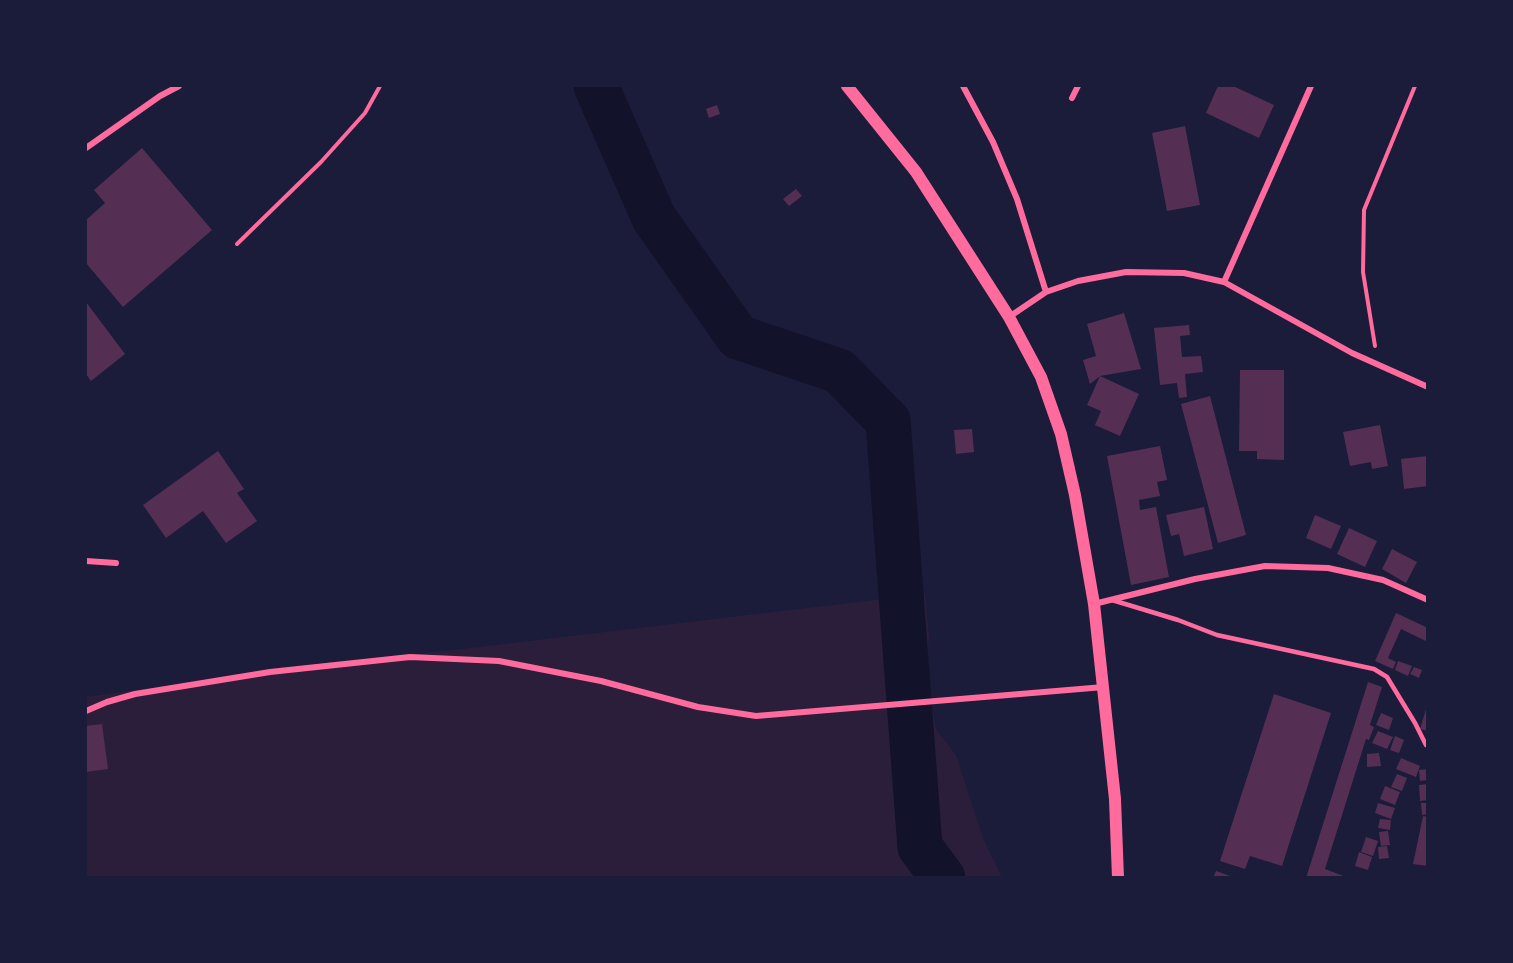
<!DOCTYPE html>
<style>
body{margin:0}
#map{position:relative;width:1513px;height:963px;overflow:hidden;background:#1b1b3a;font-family:Jost,sans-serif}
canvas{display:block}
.frame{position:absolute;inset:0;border:87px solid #1b1b3a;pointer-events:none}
</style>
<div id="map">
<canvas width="1513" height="963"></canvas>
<div class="frame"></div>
</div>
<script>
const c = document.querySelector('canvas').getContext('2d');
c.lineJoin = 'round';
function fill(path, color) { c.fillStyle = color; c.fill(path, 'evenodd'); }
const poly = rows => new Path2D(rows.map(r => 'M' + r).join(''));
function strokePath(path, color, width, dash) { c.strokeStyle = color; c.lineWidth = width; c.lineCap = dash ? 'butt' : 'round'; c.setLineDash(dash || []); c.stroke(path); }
fill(poly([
 [925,594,929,637,926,673,936,729,956,755,983,838,1002,877,86,878,86,697,251,674]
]), '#2a1e3b');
strokePath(poly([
 [596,86,654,218,738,337,839,371,888,421,920,847,943,878]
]), '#12122b', 45);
fill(poly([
 [1218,86,1233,86,1274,105,1259,138,1206,113],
 [717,105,720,114,709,118,706,109],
 [1185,126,1200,205,1167,211,1152,133],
 [142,148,212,230,123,307,86,263,86,220,105,203,94,190],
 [796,189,802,196,789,206,783,199],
 [86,302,125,354,91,381,86,374],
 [1124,313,1141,369,1100,376,1090,384,1083,360,1096,356,1087,324],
 [1189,325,1190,335,1180,336,1182,357,1201,356,1203,372,1185,374,1187,397,1179,398,1177,383,1160,385,1154,328],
 [1240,370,1284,370,1284,460,1257,459,1257,451,1239,451],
 [1100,376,1139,394,1120,436,1095,425,1101,411,1087,405],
 [1210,396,1246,535,1218,543,1181,404],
 [1380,425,1388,466,1372,469,1371,462,1350,466,1343,432],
 [972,429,974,452,956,454,954,430],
 [1160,446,1167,480,1157,482,1160,496,1139,500,1140,510,1156,507,1169,577,1131,585,1107,456],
 [218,451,244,489,237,493,257,521,226,543,203,511,166,538,143,505],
 [1428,456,1428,486,1404,489,1401,459],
 [1204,507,1213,549,1184,556,1179,534,1171,536,1166,515],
 [1315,515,1341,526,1331,549,1306,538],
 [1349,528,1377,541,1365,567,1337,554],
 [1392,549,1417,562,1406,583,1382,569],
 [1396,613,1428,628,1428,642,1401,629,1388,658,1396,662,1393,669,1375,661],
 [1398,661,1412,666,1408,676,1395,670],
 [1414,667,1422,670,1419,678,1410,674],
 [1368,682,1382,687,1370,725,1374,727,1369,740,1366,739,1325,869,1349,878,1306,878],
 [1274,694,1331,713,1282,866,1250,856,1245,869,1220,861],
 [1427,706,1428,706,1428,731,1420,729],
 [1381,713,1393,718,1389,730,1376,725],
 [102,724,108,769,86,772,86,726],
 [1378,731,1393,737,1387,749,1372,743],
 [1395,736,1404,740,1399,753,1390,750],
 [1379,753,1381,766,1367,767,1367,754],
 [1401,758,1420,766,1416,777,1396,769],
 [1428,769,1428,780,1420,781,1419,770],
 [1397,774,1407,778,1402,791,1391,787],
 [1428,784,1428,800,1420,801,1419,785],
 [1385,786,1400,792,1395,805,1380,799],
 [1378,803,1395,808,1391,819,1375,813],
 [1421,803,1428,803,1428,814,1422,815],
 [1423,816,1428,817,1428,866,1413,864],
 [1380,819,1391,820,1390,830,1378,828],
 [1388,831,1390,845,1381,846,1379,832],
 [1366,837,1378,841,1373,856,1361,852],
 [1387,846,1389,858,1379,859,1378,847],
 [1359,852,1372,857,1368,870,1355,866],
 [1216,871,1233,877,1233,878,1213,878]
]), '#542f53');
strokePath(poly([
 [237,244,321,162,365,113,380,86],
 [1375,346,1363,272,1364,210,1415,86]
]), '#ff6b9d', 4);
strokePath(poly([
 [1112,600,1178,620,1217,635,1374,669,1387,677,1415,723,1426,745]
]), '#ff6b9d', 4.5);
strokePath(poly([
 [963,86,993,142,1017,199,1046,292],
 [1072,98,1078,86],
 [86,148,160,96,179,86],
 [1224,282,1311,86],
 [1009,317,1046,292,1078,281,1126,272,1184,273,1224,282,1352,353,1428,387],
 [86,561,116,563],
 [1094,604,1195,579,1265,566,1328,568,1383,580,1428,600],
 [86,711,107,702,135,694,270,672,410,657,499,661,601,681,698,707,756,716,1104,687]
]), '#ff6b9d', 6);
strokePath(poly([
 [847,86,916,172,1009,317,1041,377,1061,434,1075,495,1094,604,1115,799,1118,878]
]), '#ff6b9d', 12);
</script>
